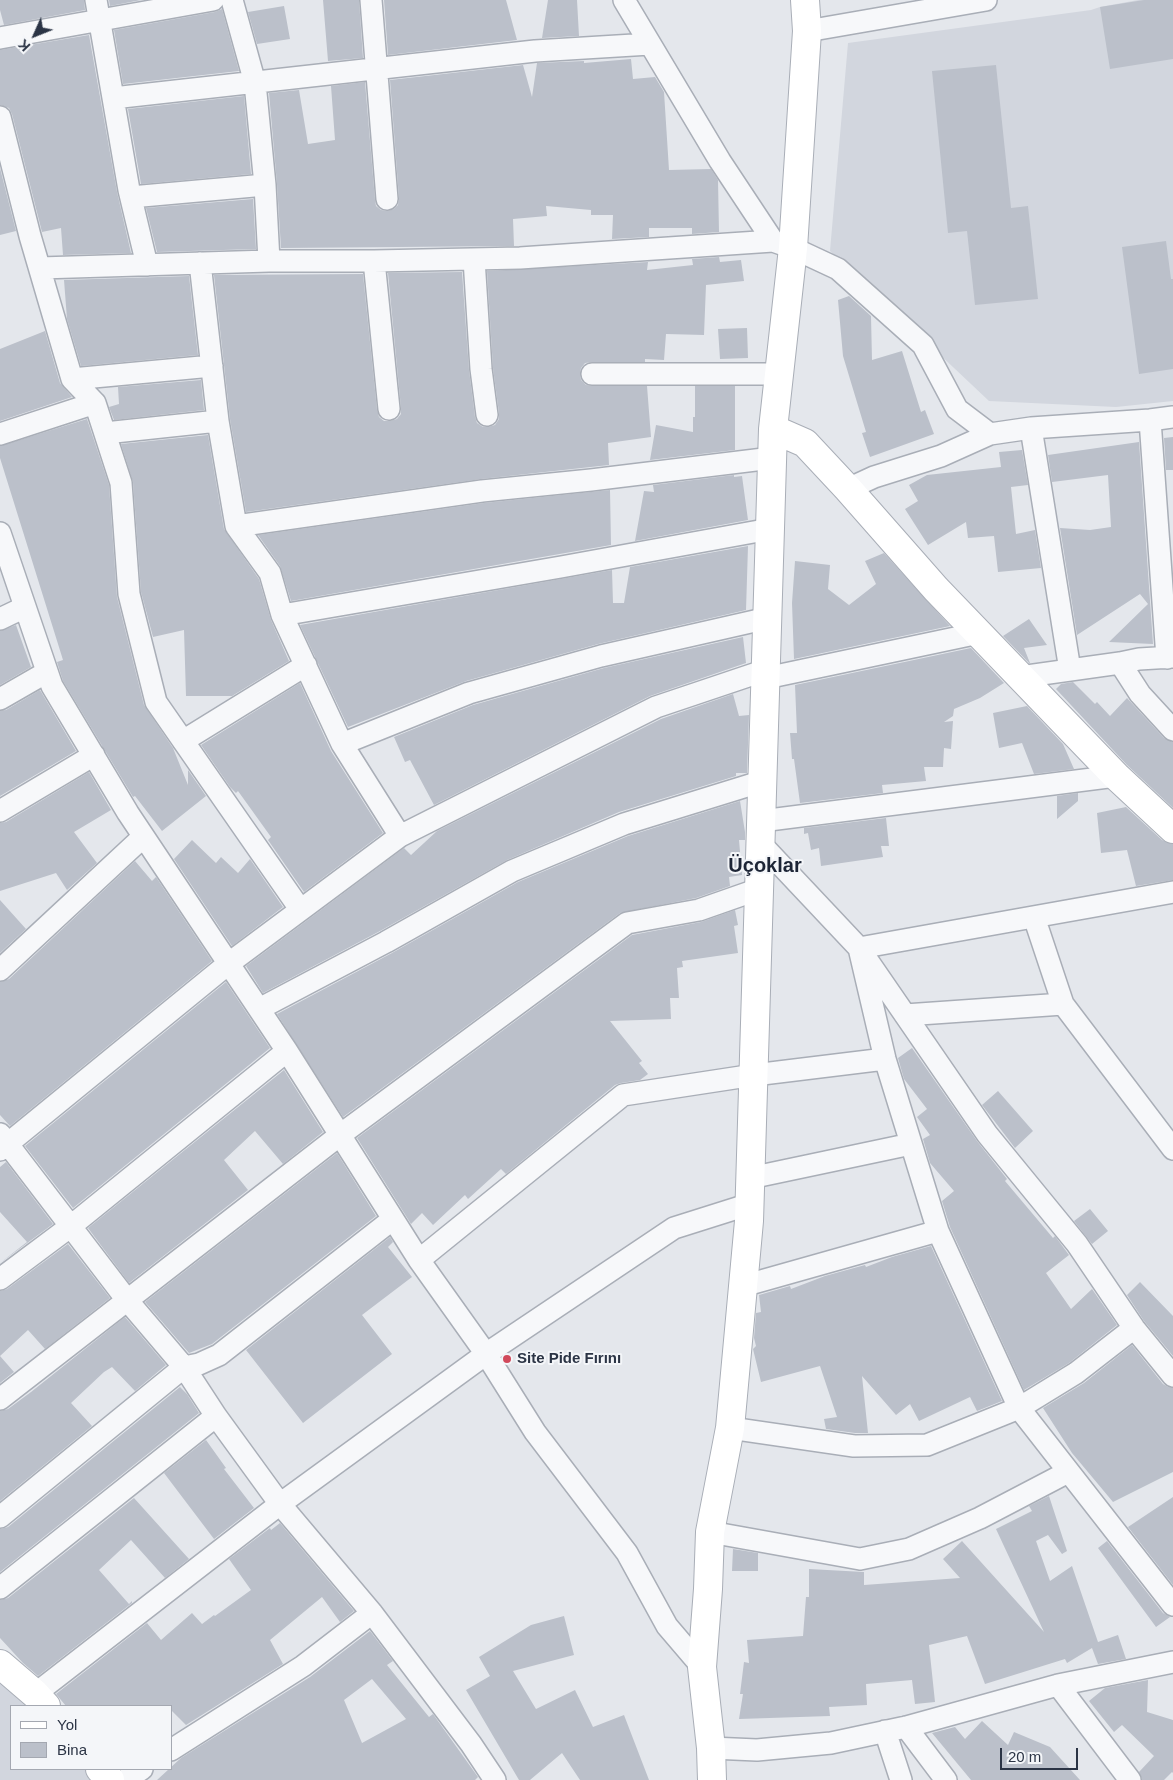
<!DOCTYPE html>
<meta charset="utf-8">
<style>
body{margin:0}
#map{position:relative;width:1173px;height:1780px;overflow:hidden;background:#e4e7ec;font-family:Helvetica,sans-serif}
canvas{display:block}
.legend{position:absolute;left:10px;top:1705px;width:162px;height:65px;box-sizing:border-box;background:#f4f6f9;border:1px solid #a4a8b1;margin:0;padding:6px 9px;list-style:none;font-size:15px;color:#2b3445}
.legend li{display:flex;align-items:center;gap:10px;height:25px}
.legend b{width:25px;border:1px solid #a4a8b1}
.north{position:absolute;left:10px;top:10px;width:50px;height:50px;-webkit-text-stroke:4px #f4f6f9;paint-order:stroke;rotate:226deg;font-size:14px;font-weight:700;line-height:20px;text-align:center;color:#2b3445}
.north::after{content:'';display:block;margin:auto;width:18px;height:22px;background:#2b3445;clip-path:polygon(50% 0,100% 100%,50% 72%,0 100%)}
.scale{position:absolute;left:1000px;top:1748px;width:78px;height:22px;box-sizing:border-box;border:2px solid #2b3445;border-top:0;padding-left:6px;font-size:15px;line-height:18px;white-space:nowrap;color:#2b3445;-webkit-text-stroke:4px #f4f6f9;paint-order:stroke}
</style>
<div id="map">
<canvas width="1173" height="1780"></canvas>
<ul class="legend">
<li><b style="height:6px;background:#fff"></b>Yol</li>
<li><b style="height:14px;background:#bbc0ca"></b>Bina</li>
</ul>
<div class="north">K</div>
<div class="scale">20 m</div>
</div>
<script>
const c = document.querySelector('canvas').getContext('2d');
c.lineJoin = 'round';
function fill(path, color) { c.fillStyle = color; c.fill(path, 'evenodd'); }
const poly = rows => new Path2D(rows.map(r => 'M' + r).join(''));
function strokePath(path, color, width, dash) { c.strokeStyle = color; c.lineWidth = width; c.lineCap = dash ? 'butt' : 'round'; c.setLineDash(dash || []); c.stroke(path); }
function write(font, color, halo, rows, align = 'center') {
  c.font = font + ' Helvetica,sans-serif'; c.lineWidth = 4; c.setLineDash([]); c.textBaseline = 'middle'; c.strokeStyle = halo; c.fillStyle = color; for (const [text, x, y, turn = 0] of rows) {
    c.save(); c.translate(x, y); c.rotate((+turn || 0) * Math.PI / 180); c.textAlign = isNaN(turn) ? turn : align; if (halo) c.strokeText(text, 0, 0); c.fillText(text, 0, 0); c.restore();
  }
}
fill(poly([
 [1138,0,1173,0,1173,401,1116,407,989,401,830,251,848,43,1091,10,1100,7],
 [0,1662,36,1706,11,1706,11,1769,87,1769,97,1780,0,1780]
]), '#d2d6de');
fill(poly([
 [0,0,84,0,85,10,4,25,0,10],
 [109,0,141,0,110,6],
 [323,0,359,0,363,58,328,61],
 [384,0,506,0,517,40,388,55],
 [548,0,577,0,579,36,542,38],
 [1144,0,1173,0,1173,59,1110,69,1100,7],
 [284,6,290,39,257,44,248,12],
 [222,9,239,71,123,84,114,30,215,12],
 [89,35,117,192,131,253,63,255,61,228,42,232,12,114,9,108,0,105,0,50],
 [631,59,633,79,655,77,664,92,669,170,711,169,718,180,719,232,692,234,692,228,649,228,649,237,612,239,613,215,591,215,591,210,546,206,547,216,513,219,514,246,281,248,277,184,269,93,299,90,308,144,335,140,331,86,365,82,375,200,376,206,381,210,388,211,394,209,398,205,399,198,390,80,523,65,532,97,537,63,584,61,584,63],
 [996,65,1011,208,1028,206,1038,299,975,305,967,231,948,233,932,71],
 [244,96,251,174,141,184,128,109],
 [0,168,16,231,0,235],
 [253,199,256,249,157,252,146,208],
 [1166,241,1171,279,1173,279,1173,369,1139,374,1122,247],
 [719,257,720,262,741,260,744,281,706,285,704,335,666,334,664,360,645,359,645,362,592,362,585,363,581,368,580,374,581,380,586,385,592,386,647,386,651,437,608,443,609,465,481,479,246,512,230,419,214,275,363,274,377,410,379,417,384,421,390,421,397,419,401,414,401,408,388,273,462,272,469,370,475,417,477,423,483,427,488,427,495,425,499,419,499,413,493,368,487,271,648,262,647,270,693,265,692,259],
 [189,276,198,355,81,366,67,319,64,280],
 [849,296,871,316,872,360,902,351,921,412,925,410,934,434,870,457,862,433,866,432,843,356,838,300],
 [747,328,748,358,720,359,718,329],
 [45,331,60,383,72,397,0,421,0,349],
 [201,380,204,410,114,420,109,407,119,404,118,387],
 [695,386,735,386,735,450,650,460,656,425,693,432,693,417,695,417],
 [87,419,109,485,117,597,144,705,173,748,188,785,188,770,206,796,162,831,135,796,133,797,63,681,57,662,63,660,0,458,0,446],
 [208,435,224,529,259,579,271,620,289,661,232,696,186,696,184,630,153,637,141,592,133,482,121,444],
 [1173,437,1173,470,1166,470,1164,438],
 [1139,442,1153,644,1109,642,1148,604,1140,594,1077,635,1060,528,1090,530,1111,527,1108,475,1052,482,1048,455],
 [1022,450,1028,485,1011,487,1016,534,1035,530,1041,568,998,572,994,536,968,538,966,522,928,545,905,509,918,501,909,485,927,475,1001,467,999,452],
 [734,475,734,477,742,476,748,520,635,541,644,491,654,492,653,485],
 [610,490,611,545,291,601,280,566,258,535,484,503],
 [748,546,746,610,598,644,466,681,348,727,300,625,612,570,613,603,624,603,630,567],
 [884,553,950,626,794,659,792,603,795,561,830,565,828,589,849,605,876,584,865,561],
 [1029,619,1047,645,1024,648,1030,663,1029,663,1003,636],
 [16,625,31,667,0,685,0,631],
 [743,637,746,663,650,696,434,805,410,760,405,762,394,737,473,705,604,668],
 [971,648,1004,683,980,698,954,709,953,716,944,722,953,721,951,749,944,748,943,767,924,767,926,781,882,785,883,793,800,803,794,759,792,759,790,733,797,733,795,685],
 [1073,682,1095,704,1097,702,1110,716,1127,698,1164,738,1173,742,1173,808,1127,765,1056,689,1061,684],
 [300,683,331,751,383,833,304,892,268,840,271,837,238,791,236,793,230,787,201,745],
 [40,690,76,751,0,796,0,711,6,710],
 [733,694,739,716,749,715,747,773,736,773,736,776,619,812,507,860,380,931,263,993,246,966,404,848,411,855,437,831,661,719],
 [1027,706,1063,744,1074,769,1034,774,1022,743,999,748,993,713],
 [89,772,111,810,74,832,97,863,67,890,56,873,0,891,0,823,6,822],
 [1078,793,1078,801,1057,819,1057,796],
 [740,801,745,832,745,840,739,840,742,875,729,877,730,886,696,898,620,913,343,1117,277,1014,392,953,518,882,628,836],
 [1126,807,1162,840,1173,844,1173,880,1136,886,1127,850,1101,853,1097,813],
 [886,818,889,846,881,846,883,857,821,866,819,848,811,850,808,833,804,834,804,828],
 [192,840,216,863,221,857,238,873,250,859,283,907,232,946,174,859],
 [135,861,152,881,156,877,212,961,10,1126,0,1115,0,982,9,979],
 [0,900,26,929,0,953],
 [735,910,738,925,734,926,738,953,682,961,683,967,677,968,679,998,670,998,671,1019,610,1021,642,1061,639,1063,648,1074,640,1080,621,1083,615,1085,506,1174,501,1169,468,1199,465,1195,433,1225,422,1213,411,1224,357,1138,632,935,701,922],
 [226,982,270,1048,73,1208,25,1146],
 [912,1048,977,1141,1007,1179,1005,1181,1053,1238,1055,1236,1069,1255,1046,1273,1071,1309,1092,1289,1117,1325,1069,1363,1024,1390,950,1227,942,1201,954,1191,930,1163,923,1139,930,1135,917,1117,927,1109,904,1079,898,1058],
 [284,1070,323,1132,283,1164,255,1131,224,1160,248,1190,129,1283,88,1228],
 [998,1091,1033,1131,1015,1148,982,1105],
 [337,1153,376,1216,212,1344,189,1353,145,1302],
 [6,1162,53,1224,0,1263,27,1242,0,1212,0,1167],
 [1090,1209,1108,1231,1092,1244,1074,1221],
 [390,1237,393,1242,388,1247,412,1277,362,1315,392,1354,303,1423,246,1350],
 [68,1244,110,1298,45,1349,28,1330,0,1356,0,1291,7,1289],
 [931,1246,1002,1401,977,1411,970,1397,919,1421,910,1404,896,1415,862,1376,868,1433,855,1433,826,1429,824,1419,837,1417,820,1366,761,1382,753,1349,756,1346,754,1338,756,1313,761,1312,759,1295,790,1286,791,1289,825,1276,865,1265,866,1267,892,1257],
 [1140,1282,1173,1316,1173,1356,1144,1321,1127,1295],
 [125,1317,166,1365,135,1391,112,1367,104,1372,71,1403,92,1426,0,1501,0,1411,8,1409,31,1392],
 [1132,1345,1163,1384,1168,1387,1173,1388,1173,1472,1113,1502,1072,1453,1043,1408,1084,1383],
 [0,1356,14,1372,0,1383],
 [180,1387,187,1394,199,1413,0,1572,0,1529,8,1527],
 [206,1440,226,1468,224,1469,254,1508,214,1539,164,1473],
 [1049,1496,1067,1551,1062,1554,1048,1535,1036,1541,1050,1581,1072,1566,1098,1642,1118,1635,1126,1659,1098,1664,1092,1648,1067,1663,1065,1659,985,1684,967,1636,929,1645,935,1702,915,1704,912,1680,866,1684,867,1705,829,1707,830,1716,739,1719,743,1694,740,1694,744,1662,749,1663,747,1640,803,1636,806,1597,809,1597,809,1569,864,1572,864,1585,960,1578,943,1559,962,1541,1044,1632,996,1529,1032,1511,1029,1506],
 [1173,1497,1173,1585,1128,1527],
 [134,1498,189,1559,165,1578,131,1540,99,1570,129,1604,132,1601,132,1603,38,1676,23,1663,0,1638,0,1600,8,1598],
 [280,1523,354,1611,340,1622,322,1597,270,1640,283,1664,186,1725,171,1710,171,1706,66,1706,56,1694,147,1623,161,1640,192,1613,202,1624,214,1615,215,1616,251,1590,229,1559,270,1528,271,1530],
 [1107,1541,1163,1613,1170,1617,1156,1627,1098,1548],
 [733,1549,758,1553,758,1571,732,1571],
 [564,1616,574,1655,513,1671,536,1709,575,1690,593,1727,624,1715,649,1780,580,1780,562,1753,530,1780,519,1780,466,1690,490,1676,479,1657,531,1625],
 [370,1631,393,1661,387,1665,429,1717,433,1714,478,1777,475,1780,157,1780,181,1758,310,1677],
 [372,1679,406,1719,362,1743,344,1700],
 [1148,1680,1147,1712,1173,1720,1173,1773,1172,1772,1164,1780,1142,1780,1139,1772,1154,1756,1122,1725,1114,1732,1089,1701,1105,1688],
 [982,1721,1008,1745,1014,1732,1050,1747,1080,1780,971,1780,932,1733,955,1727,965,1739]
]), '#bbc0ca');
const street = poly([
 [96,0,129,190,147,265],
 [232,0,255,83,265,185,269,261],
 [371,0,387,199],
 [624,0,720,161,773,241,793,248,838,269,923,345,957,409,990,434,1031,428,1150,420,1173,417],
 [807,31,986,0],
 [0,38,213,0],
 [113,98,535,51,650,44],
 [0,117,30,236,72,379,95,403,121,483,129,594,156,702,300,909],
 [131,197,265,185],
 [474,259,481,369,487,415],
 [374,261,389,409],
 [200,263,218,421,236,526,270,573,282,615,342,744,400,836],
 [40,268,269,261,374,261,520,258,773,241],
 [592,374,780,374],
 [72,379,212,366],
 [1150,420,1167,658],
 [1031,428,1070,670],
 [105,433,218,421],
 [0,434,95,403],
 [848,489,874,477,941,456,990,434],
 [236,526,482,491,591,480,772,458],
 [0,533,52,686,128,813,287,1051,419,1260,486,1354,535,1432,627,1553,667,1626,702,1667],
 [282,615,561,567,770,529],
 [0,619,25,607],
 [1120,663,1140,694,1173,730],
 [1020,677,1120,663,1139,659,1173,657],
 [766,678,979,633],
 [0,699,47,672],
 [183,741,306,665],
 [342,744,469,693,601,656,768,618],
 [0,811,94,755],
 [761,821,1116,776],
 [761,844,859,948,987,1134,1077,1244,1134,1328,1173,1376],
 [1173,892,859,948,885,1059,938,1231,1019,1408,1173,1605],
 [1034,917,1063,1004,1173,1149],
 [0,970,143,837],
 [259,1009,386,942,512,871,624,824,763,781],
 [905,1015,1063,1004],
 [0,1134,127,1300,184,1367,216,1416,280,1504,372,1613,471,1744,495,1780],
 [0,1150,228,964,400,836,656,707,766,670],
 [750,1178,911,1144],
 [419,1260,623,1095,754,1075,885,1059],
 [0,1279,71,1226,287,1051],
 [743,1286,938,1231],
 [0,1399,340,1135,627,923,699,910,759,889],
 [730,1428,854,1446,927,1445,1019,1408,1076,1373,1134,1328],
 [0,1517,184,1367,199,1364,219,1355,393,1219],
 [710,1532,860,1559,909,1549,980,1518,1068,1472],
 [0,1588,216,1416],
 [1058,1685,1130,1780],
 [35,1694,280,1504,486,1354,674,1228,750,1204],
 [906,1727,946,1780],
 [885,1731,901,1780],
 [711,1748,757,1750,831,1743,906,1727,1058,1685,1173,1662],
 [171,1750,303,1666,372,1613],
 [125,1780,142,1769]
]);
const secondary = poly([
 [773,429,805,443,848,489,936,589,1116,776,1173,829],
 [0,1664,35,1694,46,1706],
 [100,1769,110,1780],
 [712,1780,711,1748,702,1667,708,1589,710,1532,730,1428,749,1221,773,429,793,248,807,31,805,0]
]);
strokePath(street, '#a9aeb7', 24);
strokePath(secondary, '#a9aeb7', 30);
strokePath(street, '#f7f8fa', 21);
strokePath(secondary, '#fff', 28);
for (const [x, y, r, color] of [
 [507,1359,5,"#d1495b"]
]) { const dot = new Path2D(); dot.arc(x, y, r, 0, 2 * Math.PI); c.fillStyle = color; c.fill(dot); strokePath(dot, '#f4f6f9', 2); }
write('bold 15px', '#2b3445', '#f4f6f9', [
 ["Site Pide Fırını",517,1359]
], 'left');
write('bold 20px', '#1d2536', '#f4f6f9', [
 ["Üçoklar",765,866]
]);
</script>
